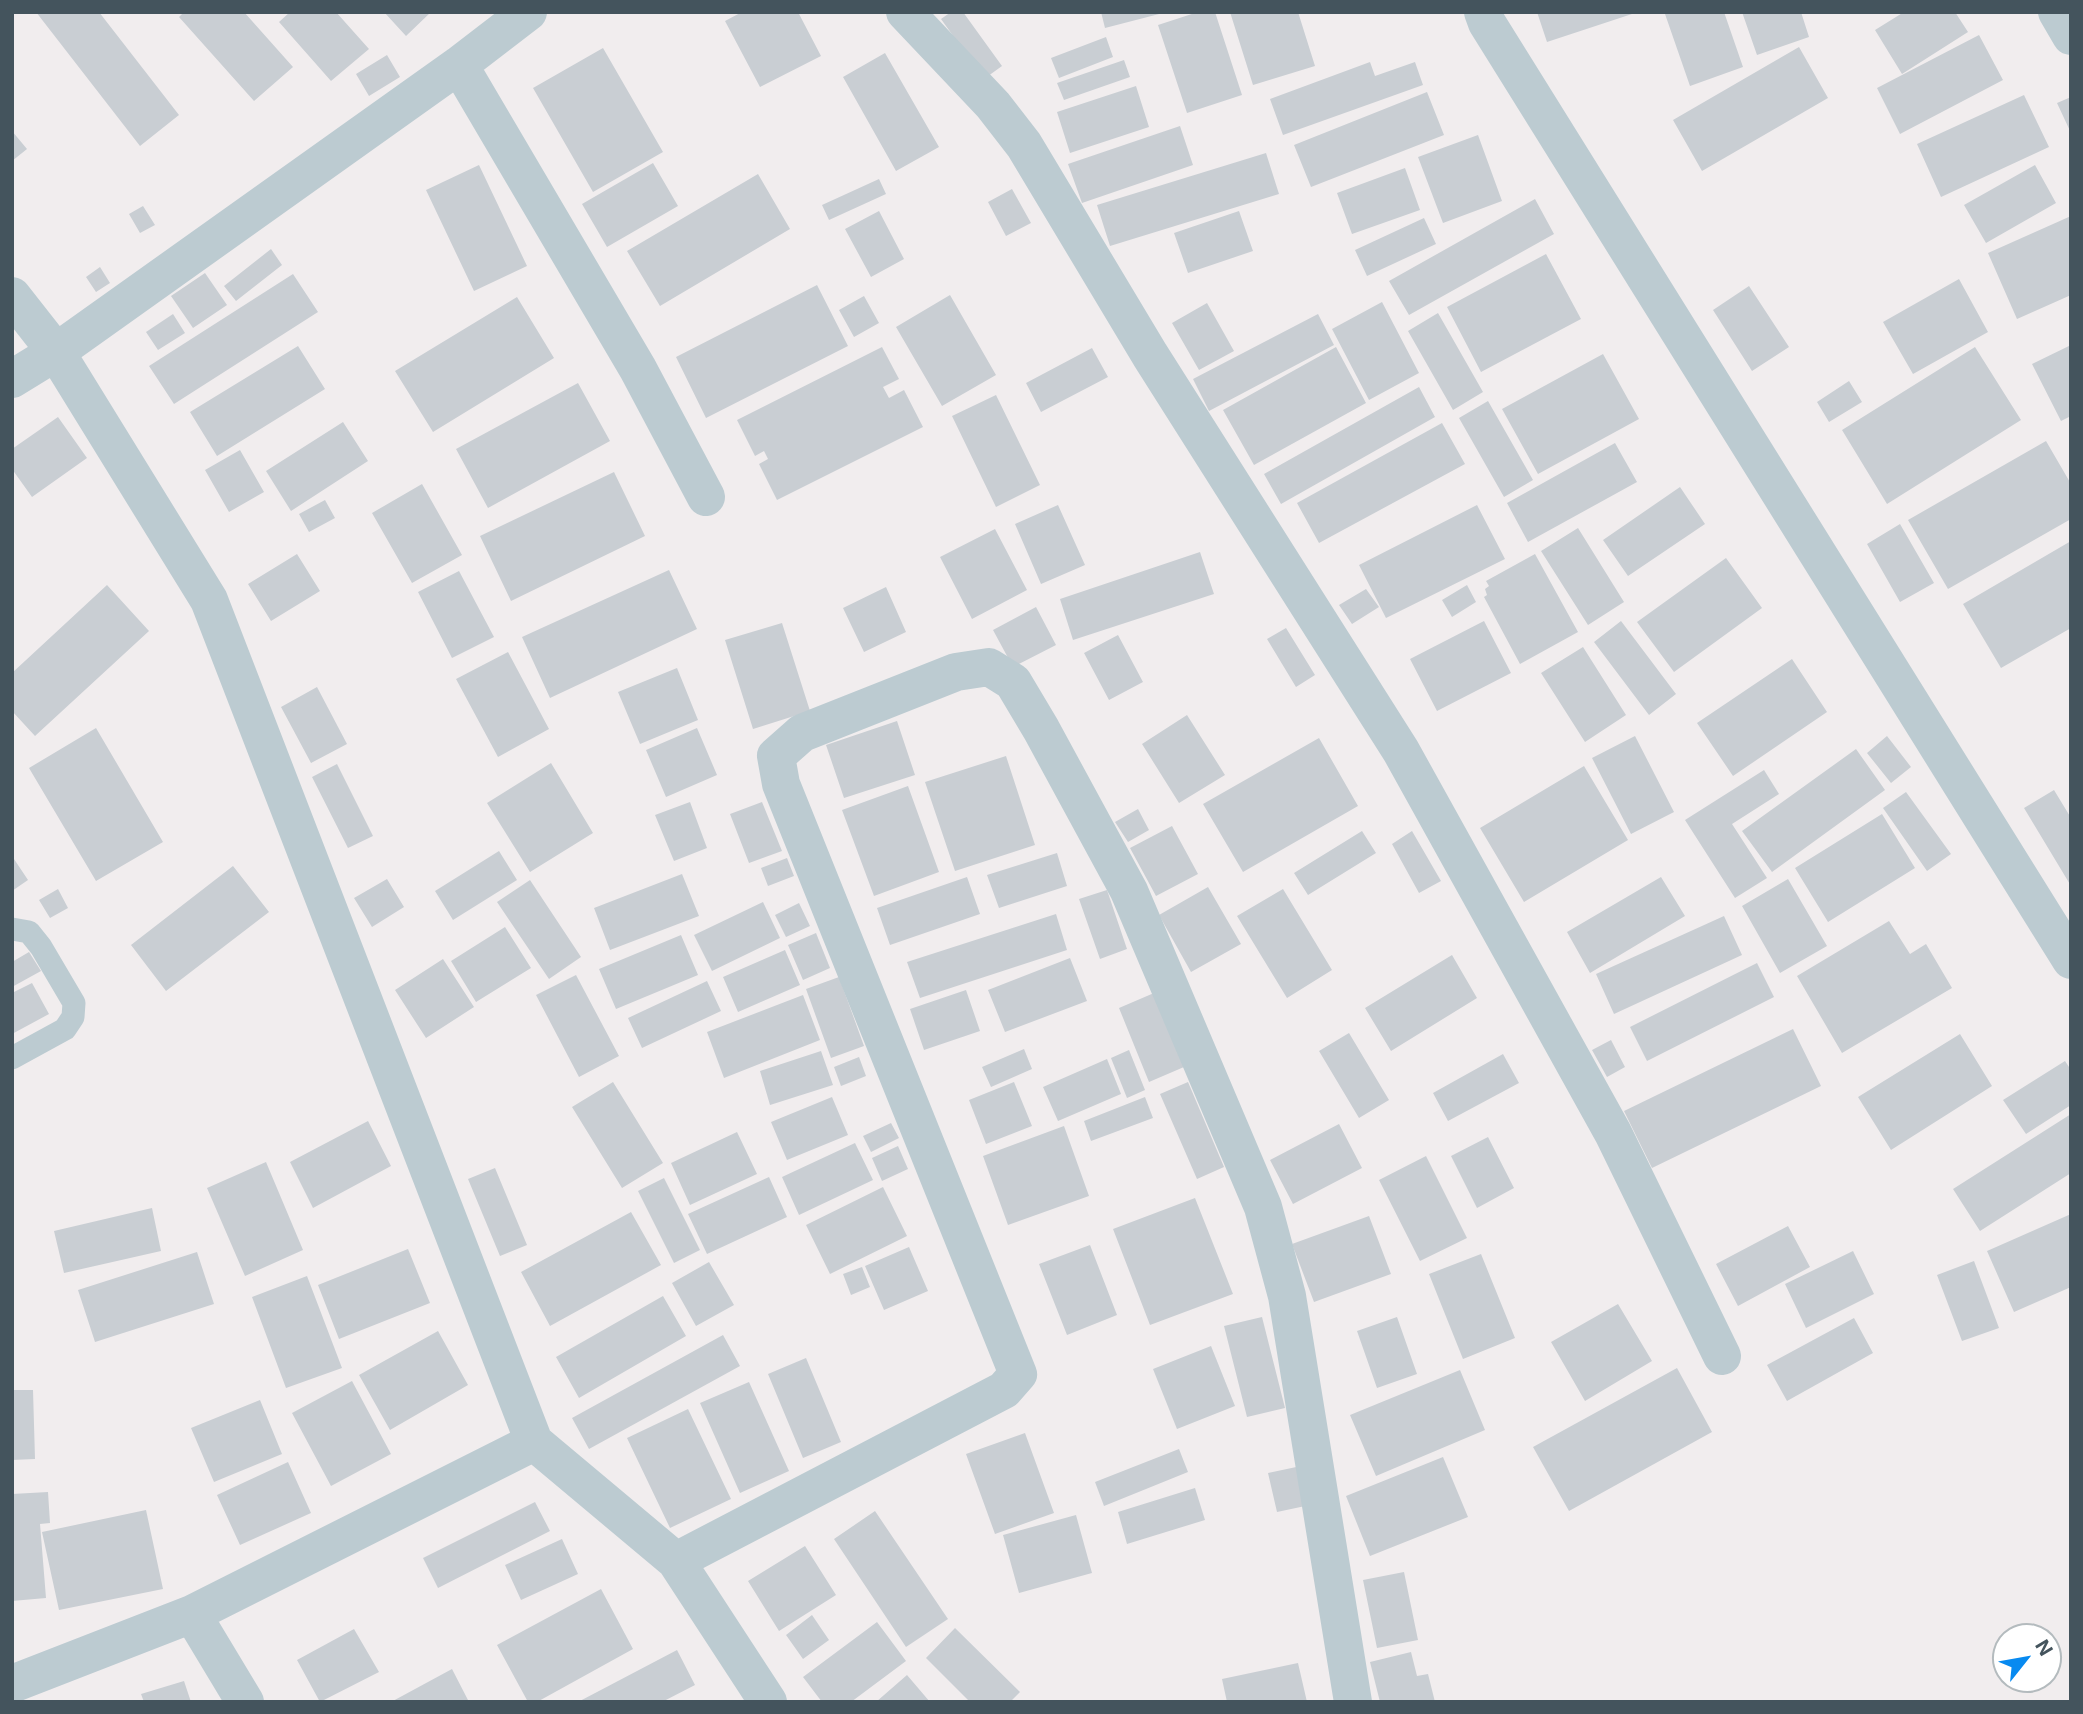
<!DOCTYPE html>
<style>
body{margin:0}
#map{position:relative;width:2083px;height:1714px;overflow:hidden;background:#f1edee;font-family:Inter,sans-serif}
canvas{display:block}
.frame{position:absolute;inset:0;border:14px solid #44545d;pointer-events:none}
.north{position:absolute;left:1992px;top:1623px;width:70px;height:70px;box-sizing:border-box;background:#fff;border:2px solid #b4bbbe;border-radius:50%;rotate:59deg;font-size:19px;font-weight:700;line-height:28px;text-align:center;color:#44545d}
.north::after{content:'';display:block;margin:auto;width:24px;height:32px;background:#088af0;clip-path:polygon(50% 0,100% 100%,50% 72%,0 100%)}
</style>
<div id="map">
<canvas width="2083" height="1714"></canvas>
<div class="frame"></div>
<div class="north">N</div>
</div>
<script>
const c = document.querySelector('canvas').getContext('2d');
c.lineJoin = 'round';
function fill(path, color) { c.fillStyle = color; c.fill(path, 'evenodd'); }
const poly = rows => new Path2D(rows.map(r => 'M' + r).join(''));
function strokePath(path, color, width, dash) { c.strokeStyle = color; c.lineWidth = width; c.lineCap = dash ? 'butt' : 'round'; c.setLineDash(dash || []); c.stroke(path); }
fill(poly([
 [36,12,99,12,179,115,140,146],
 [184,12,244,12,293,67,254,101,179,17],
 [290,12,336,12,369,49,331,81,279,22],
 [384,12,431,12,406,36],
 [742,12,798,12,821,56,760,87,725,21],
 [951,12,963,12,1002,66,984,79,941,19],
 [1101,12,1162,12,1163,13,1105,28],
 [1198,12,1215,12,1242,95,1187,113,1158,25],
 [1230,12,1298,12,1315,66,1253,85],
 [1537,12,1635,12,1635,13,1547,42],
 [1669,12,1724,12,1743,67,1690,86,1665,14],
 [1742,12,1801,12,1809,37,1757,55],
 [1904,12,1955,12,1968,32,1902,74,1875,30],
 [1979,35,2003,80,1900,134,1877,88],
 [1106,37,1113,57,1059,78,1051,58],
 [1799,47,1828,98,1702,171,1673,120],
 [603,48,663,152,593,192,533,88],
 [885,53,939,147,896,171,843,77],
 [387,55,400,77,369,96,356,74],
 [1124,60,1130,77,1064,100,1057,83],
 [1370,62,1375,76,1415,62,1423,85,1283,135,1270,99],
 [1136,86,1149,127,1070,153,1057,112],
 [1427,92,1444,135,1311,187,1294,145],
 [2024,95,2049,147,1941,197,1917,144],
 [2071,97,2071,133,2057,103],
 [1180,126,1193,165,1082,203,1068,164],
 [12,131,27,149,12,161],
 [1478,135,1502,201,1443,223,1418,157],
 [1266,153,1279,194,1110,246,1097,205],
 [653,163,678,206,607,247,582,204],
 [479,165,527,266,474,291,426,190],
 [2035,165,2056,203,1986,243,1964,205],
 [1405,168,1420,210,1352,234,1337,193],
 [758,174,790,229,660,306,627,251],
 [879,179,886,194,829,220,822,205],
 [1012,189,1031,223,1006,236,988,202],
 [1535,199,1554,234,1409,315,1389,281],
 [143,206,155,225,140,233,129,214],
 [879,211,904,259,871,277,845,229],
 [1239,211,1253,251,1188,273,1174,233],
 [2071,216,2071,295,2017,319,1988,253],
 [1424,218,1436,244,1367,276,1355,250],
 [271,249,282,265,236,301,224,286],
 [1546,254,1581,319,1481,372,1447,307],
 [100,267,110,283,96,292,86,277],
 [205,273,227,305,193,328,171,296],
 [293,274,318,312,174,404,149,366],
 [1959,279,1988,332,1913,374,1883,322],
 [817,285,848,346,706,418,676,357],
 [1749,286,1789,347,1752,371,1713,310],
 [950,295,996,375,942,406,896,327],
 [864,296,879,323,854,337,839,310],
 [517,297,554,358,433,432,395,371],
 [1382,302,1419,373,1369,400,1332,329],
 [1207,303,1234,351,1199,370,1172,323],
 [1438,313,1483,392,1453,410,1408,331],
 [173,314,185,333,158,350,146,332],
 [1318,314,1334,345,1209,411,1193,379],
 [2071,345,2071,416,2061,421,2032,364],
 [298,346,325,389,217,456,190,412],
 [882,347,899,379,883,387,889,398,904,390,923,427,777,500,759,464,768,459,764,451,755,456,737,420],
 [1336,347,1366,403,1254,465,1223,410],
 [1975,347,2021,420,1887,504,1842,430],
 [1092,348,1108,377,1041,412,1026,383],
 [1603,354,1639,419,1538,474,1502,409],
 [1849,381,1862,402,1829,422,1817,402],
 [578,383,610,441,488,508,456,449],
 [1419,387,1435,417,1281,504,1264,474],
 [996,395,1040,485,996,507,952,416],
 [1488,401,1533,480,1504,497,1459,418],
 [58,417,87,458,32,497,12,469,12,449],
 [343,422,368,461,291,511,266,471],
 [1442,423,1465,464,1319,543,1297,503],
 [2046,441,2071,484,2071,519,1948,589,1908,520],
 [1615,443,1637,482,1528,542,1507,503],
 [240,450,264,492,229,512,205,470],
 [614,472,645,536,511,601,480,536],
 [422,484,462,555,412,583,372,513],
 [1680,487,1705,524,1628,576,1603,540],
 [325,500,335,518,309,532,299,514],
 [1058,505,1085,565,1041,584,1015,524],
 [1477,505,1505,559,1386,618,1359,565],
 [1900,524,1934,583,1900,602,1867,544],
 [1578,528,1624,602,1588,625,1541,551],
 [995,529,1027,590,972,619,940,557],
 [2071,541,2071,628,2001,668,1963,604],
 [1200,552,1214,594,1073,640,1060,599],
 [297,554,320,591,271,621,248,584],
 [1535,554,1578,632,1520,664,1484,597,1487,595,1485,589,1489,586,1486,581],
 [1726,558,1762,608,1674,672,1637,622],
 [669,570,697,629,550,698,522,637],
 [459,571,494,637,452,658,418,592],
 [107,585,149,631,35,736,12,711,12,673],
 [1467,585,1476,602,1452,617,1442,600],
 [886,587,906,632,864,652,843,608],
 [1366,589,1379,607,1352,624,1339,605],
 [1036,607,1056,645,1013,667,993,630],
 [1484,621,1511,673,1437,711,1410,659],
 [1621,621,1676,694,1649,715,1594,642],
 [782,623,810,711,753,729,725,640],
 [1286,628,1315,675,1296,687,1267,639],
 [1118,635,1143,682,1109,700,1084,653],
 [1583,647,1626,715,1585,742,1541,673],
 [508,652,549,729,498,757,456,679],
 [1792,659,1827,712,1733,776,1697,723],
 [677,668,698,720,640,744,618,692],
 [317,687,347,744,311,763,281,707],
 [1187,715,1225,775,1179,803,1142,744],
 [897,721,915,775,844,798,826,745],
 [96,728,163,842,96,881,29,768],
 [697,728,717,775,666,797,646,750],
 [1635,736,1674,812,1631,834,1592,758],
 [1887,736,1911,767,1891,783,1867,753],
 [1319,738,1358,806,1243,872,1203,804],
 [1856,749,1885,790,1772,872,1742,831],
 [1006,756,1035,845,955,871,925,782],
 [551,763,593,833,530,872,487,803],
 [337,764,373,836,348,848,312,777],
 [1584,766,1628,840,1524,902,1480,828],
 [1764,770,1779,794,1732,824,1767,878,1735,898,1685,820],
 [908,786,939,872,874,896,842,810],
 [2054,790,2071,818,2071,886,2024,808],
 [1906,792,1951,854,1927,871,1883,808],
 [690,802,707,848,674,861,655,815],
 [762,802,782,851,749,863,730,814],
 [1138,809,1149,830,1128,842,1115,822],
 [1882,814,1915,868,1828,922,1795,868],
 [1172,826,1198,874,1156,896,1130,848],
 [1362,831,1376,853,1308,895,1294,873],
 [1412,831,1441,881,1419,893,1392,844],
 [499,851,517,880,453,920,435,891],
 [1057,853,1067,886,999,908,987,875],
 [12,856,28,880,12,891],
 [787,858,794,876,768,886,761,868],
 [233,866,269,912,166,991,131,945],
 [682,874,699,916,610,950,594,908],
 [967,877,980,914,890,945,877,908],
 [1661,877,1685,916,1590,973,1567,932],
 [387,879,404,907,372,927,354,898],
 [1788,879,1827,946,1780,973,1742,906],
 [530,880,581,957,549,979,497,902],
 [1208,887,1241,944,1191,972,1159,915],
 [58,889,68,908,50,918,39,900],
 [1283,889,1332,970,1287,998,1237,916],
 [1107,890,1127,949,1100,959,1079,899],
 [763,902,780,938,712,971,694,935],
 [799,903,810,926,786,937,775,915],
 [1056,914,1067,950,920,998,907,962],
 [1724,916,1742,955,1614,1014,1596,974],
 [1889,921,1910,954,1926,944,1952,988,1842,1053,1797,976],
 [505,927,531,968,476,1002,451,961],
 [816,933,830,968,803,980,788,945],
 [681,935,698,975,616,1009,599,969],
 [785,950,800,985,738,1012,723,977],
 [29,952,41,971,12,987,12,962],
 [1452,955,1477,998,1391,1051,1365,1008],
 [1070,958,1087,1001,1005,1032,988,990],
 [443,959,474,1007,426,1038,395,990],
 [1757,963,1774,997,1647,1061,1630,1027],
 [576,975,619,1056,579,1077,536,995],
 [839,977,864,1046,831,1058,806,989],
 [707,981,721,1011,642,1048,628,1018],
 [32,983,49,1014,12,1034,12,993],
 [966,990,980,1031,924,1050,910,1009],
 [1154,993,1184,1067,1149,1082,1119,1008],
 [803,995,820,1040,724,1078,707,1032],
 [1793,1029,1821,1086,1652,1168,1624,1111],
 [1349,1033,1389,1100,1359,1118,1319,1051],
 [1960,1034,1992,1086,1891,1150,1858,1097],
 [1611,1040,1625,1067,1607,1077,1592,1050],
 [1024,1049,1032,1069,991,1087,982,1067],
 [1129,1050,1145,1090,1127,1098,1111,1058],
 [821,1051,833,1085,770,1105,760,1071],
 [1503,1054,1519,1083,1448,1121,1433,1093],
 [859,1057,866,1076,841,1086,834,1067],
 [1107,1059,1121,1094,1058,1121,1043,1087],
 [2065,1061,2071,1070,2071,1105,2026,1134,2003,1100],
 [613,1082,663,1163,622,1188,572,1107],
 [1014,1082,1032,1126,986,1144,969,1100],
 [1188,1082,1224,1167,1197,1179,1160,1094],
 [832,1097,848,1135,787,1160,771,1122],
 [1145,1097,1153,1118,1091,1141,1084,1121],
 [2071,1114,2071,1173,1980,1231,1953,1189],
 [368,1121,391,1166,313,1208,290,1162],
 [891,1123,899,1138,871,1152,863,1136],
 [1339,1124,1362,1168,1293,1204,1270,1160],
 [1064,1126,1089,1196,1008,1225,983,1156],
 [737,1132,757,1174,690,1205,671,1163],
 [1488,1137,1514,1188,1477,1208,1451,1156],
 [855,1143,873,1180,799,1215,782,1177],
 [898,1146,908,1169,882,1181,872,1158],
 [1426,1156,1467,1238,1420,1261,1379,1180],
 [266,1162,303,1250,245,1276,207,1188],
 [495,1168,527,1245,500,1256,468,1179],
 [769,1177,787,1217,707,1254,688,1214],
 [664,1178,700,1250,674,1263,638,1191],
 [883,1187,907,1236,830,1274,806,1225],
 [1195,1198,1233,1294,1150,1325,1113,1229],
 [152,1208,161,1251,64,1273,54,1231],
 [631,1212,661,1265,550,1326,521,1272],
 [2071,1214,2071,1287,2014,1312,1987,1251],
 [1369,1216,1391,1274,1314,1302,1292,1244],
 [1788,1226,1810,1267,1738,1306,1716,1264],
 [1090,1245,1117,1315,1067,1335,1039,1264],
 [909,1247,928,1291,884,1310,865,1266],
 [408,1249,430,1303,339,1339,318,1285],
 [1853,1251,1874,1294,1806,1328,1785,1284],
 [197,1252,214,1304,95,1342,78,1290],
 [1481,1254,1515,1338,1463,1359,1429,1274],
 [1974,1261,1999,1328,1962,1341,1937,1275],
 [709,1262,734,1305,696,1326,672,1283],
 [862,1267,870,1287,851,1295,843,1274],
 [307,1276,342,1368,286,1388,252,1297],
 [663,1296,686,1336,579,1398,556,1357],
 [1618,1304,1652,1361,1585,1401,1551,1342],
 [1262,1317,1285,1408,1247,1417,1224,1326],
 [1397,1317,1417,1374,1377,1388,1357,1331],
 [1854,1318,1873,1353,1787,1401,1767,1365],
 [438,1331,468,1385,390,1430,359,1375],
 [723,1335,740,1366,589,1449,572,1418],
 [1211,1346,1235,1406,1177,1429,1153,1369],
 [806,1358,841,1442,803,1458,768,1374],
 [1677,1368,1712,1432,1569,1511,1533,1447],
 [1460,1370,1485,1430,1376,1476,1350,1415],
 [352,1381,391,1454,331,1486,292,1413],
 [749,1382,789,1471,740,1493,700,1403],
 [12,1390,33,1390,35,1459,12,1460],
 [260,1400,282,1454,214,1482,191,1428],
 [688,1409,731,1499,670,1528,627,1438],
 [1025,1433,1054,1513,995,1534,966,1454],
 [1179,1449,1188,1472,1104,1506,1095,1482],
 [1443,1457,1468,1517,1370,1556,1346,1496],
 [288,1462,311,1513,240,1545,217,1495],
 [1301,1466,1310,1505,1277,1512,1268,1473],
 [1195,1488,1205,1520,1127,1544,1118,1512],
 [48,1492,50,1523,40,1524,46,1598,12,1601,12,1494],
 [535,1502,550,1531,438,1588,423,1558],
 [146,1510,163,1589,59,1610,42,1532],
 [875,1511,948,1619,906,1647,834,1539],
 [1076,1515,1092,1573,1019,1593,1003,1535],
 [562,1539,578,1574,521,1600,505,1565],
 [805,1546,836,1595,779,1631,748,1581],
 [1404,1572,1418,1640,1377,1648,1363,1580],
 [601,1589,633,1649,537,1702,528,1702,497,1645],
 [812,1615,829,1640,803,1659,786,1635],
 [877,1622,906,1661,851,1702,822,1702,803,1677],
 [955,1628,1020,1692,1010,1702,970,1702,926,1658],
 [354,1629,379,1672,320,1702,297,1660],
 [677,1650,695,1685,662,1702,578,1702],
 [1411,1652,1417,1676,1428,1674,1435,1702,1380,1702,1370,1662],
 [1298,1663,1307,1702,1227,1702,1222,1679],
 [452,1669,469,1702,391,1702],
 [907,1675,930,1702,876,1702],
 [184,1681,191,1702,144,1702,141,1694]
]), '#c9ced3');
strokePath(poly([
 [12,929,29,932,41,947,74,1003,73,1017,65,1029,12,1058]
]), '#bccbd1', 23);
strokePath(poly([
 [905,12,993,105,1024,145,1150,355,1401,751,1613,1133,1722,1356],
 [1483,12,1487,23,2071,960],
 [2057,12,2071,36],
 [459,65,638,369,706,497],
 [12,296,56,352,209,600,534,1442,676,1561,768,1702],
 [12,379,56,352,459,65,528,12],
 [676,1561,1004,1390,1018,1374,781,784,776,756,802,733,956,672,989,667,1013,682,1041,729,1129,891,1263,1207,1287,1296,1353,1702],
 [192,1614,245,1702],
 [12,1684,192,1614,534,1442]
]), '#bccbd1', 38);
</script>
